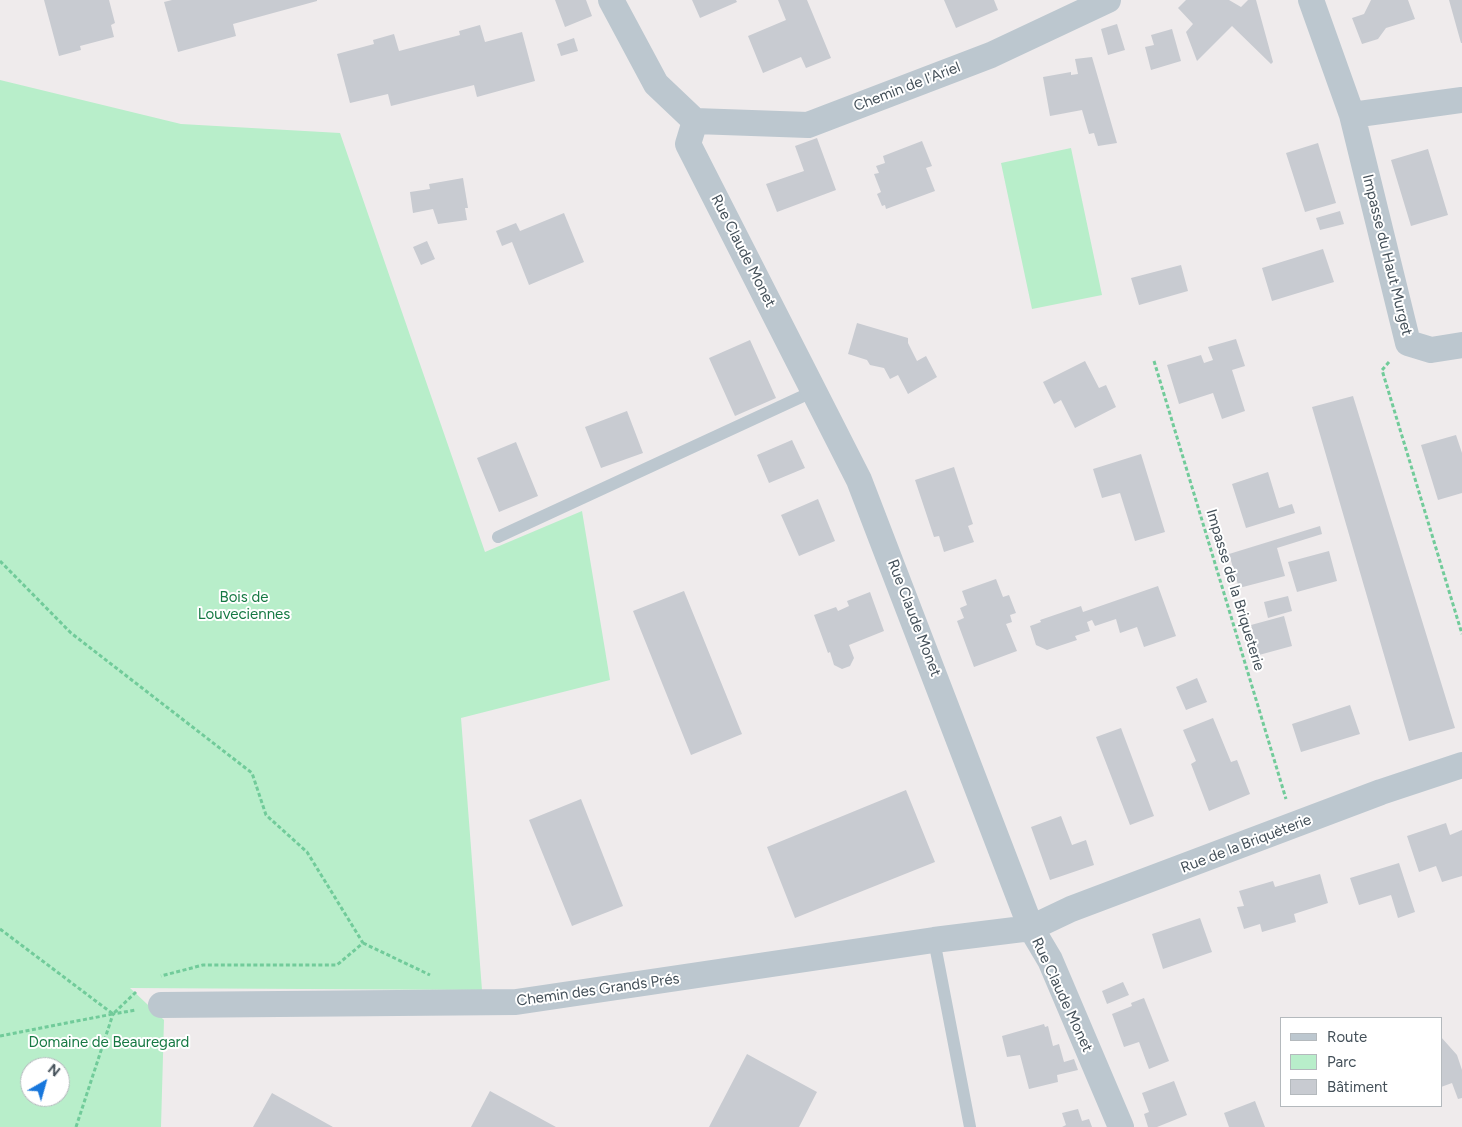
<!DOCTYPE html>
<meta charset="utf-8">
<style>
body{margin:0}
#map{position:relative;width:1462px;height:1127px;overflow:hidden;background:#efebec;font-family:Figtree,sans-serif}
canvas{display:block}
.legend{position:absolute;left:1280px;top:1017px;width:162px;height:90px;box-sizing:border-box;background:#fff;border:1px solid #b4b9bd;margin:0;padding:6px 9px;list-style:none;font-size:15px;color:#445059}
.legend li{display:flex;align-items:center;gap:10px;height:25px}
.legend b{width:25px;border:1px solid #b4b9bd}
.north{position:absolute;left:20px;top:1057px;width:50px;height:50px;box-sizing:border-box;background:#fff;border:1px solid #b4b9bd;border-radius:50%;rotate:38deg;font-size:14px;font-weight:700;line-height:20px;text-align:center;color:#445059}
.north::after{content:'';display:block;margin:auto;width:18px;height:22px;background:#1877dc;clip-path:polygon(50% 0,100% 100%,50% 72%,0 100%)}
</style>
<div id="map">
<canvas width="1462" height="1127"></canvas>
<ul class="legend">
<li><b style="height:6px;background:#bcc7cf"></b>Route</li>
<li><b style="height:14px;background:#b8eeca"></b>Parc</li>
<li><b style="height:14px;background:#c8cbd1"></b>Bâtiment</li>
</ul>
<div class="north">N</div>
</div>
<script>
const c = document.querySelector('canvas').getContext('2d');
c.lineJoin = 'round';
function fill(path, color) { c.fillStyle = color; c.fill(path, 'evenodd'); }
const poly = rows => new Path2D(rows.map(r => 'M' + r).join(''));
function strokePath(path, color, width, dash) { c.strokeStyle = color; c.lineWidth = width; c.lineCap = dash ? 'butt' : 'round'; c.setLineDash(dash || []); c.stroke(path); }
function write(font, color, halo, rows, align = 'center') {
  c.font = font + ' Figtree,sans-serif'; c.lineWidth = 4; c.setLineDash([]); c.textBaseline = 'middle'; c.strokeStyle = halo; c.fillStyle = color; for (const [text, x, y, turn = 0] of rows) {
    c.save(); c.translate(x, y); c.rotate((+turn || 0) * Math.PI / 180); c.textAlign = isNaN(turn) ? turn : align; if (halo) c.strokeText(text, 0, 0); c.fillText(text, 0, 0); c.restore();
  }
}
fill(poly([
 [0,80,181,124,340,133,485,552,582,511,610,680,461,718,482,990,130,988,164,1020,161,1127,0,1127],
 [30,1067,60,1067,60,1097,30,1097],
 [1071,148,1102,295,1032,309,1001,163]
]), '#b8eeca');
fill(poly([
 [44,0,109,0,115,23,111,25,114,37,80,46,81,50,59,56],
 [172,0,317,0,317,1,233,24,236,36,178,52,164,2],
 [555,0,586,0,592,16,565,27],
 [692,0,736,0,737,2,700,18],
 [778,0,807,0,831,58,806,68,801,57,763,73,748,36,786,20],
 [944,0,994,0,998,10,956,28],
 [1186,0,1229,0,1241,7,1248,0,1256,0,1273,62,1271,64,1232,26,1197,61,1186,32,1193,24,1178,8],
 [1371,0,1408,0,1415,19,1386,28,1378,39,1362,44,1352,18,1364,14],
 [1449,0,1462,0,1462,43,1461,43],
 [1117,24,1125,50,1108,55,1101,29],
 [480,25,485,42,522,32,535,81,477,97,474,85,391,106,388,94,350,103,337,54,374,44,373,40,394,34,399,51,460,35,459,31],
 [1172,29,1181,61,1151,70,1145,47,1154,45,1151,35],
 [574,38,578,51,561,56,557,44],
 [1092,57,1117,143,1098,146,1094,133,1089,134,1082,110,1050,116,1043,77,1071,72,1071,75,1078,74,1075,59],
 [817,138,836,190,777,212,766,184,804,171,795,146],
 [922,141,932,166,926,168,935,191,886,209,885,205,882,206,877,194,881,192,874,174,879,173,876,166,885,163,883,156],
 [1318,143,1336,203,1305,212,1286,153],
 [1428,149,1448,215,1411,226,1391,160],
 [463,178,468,208,465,208,467,220,438,224,433,209,413,213,410,192,430,189,429,184],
 [1340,211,1344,224,1320,230,1316,218],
 [564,213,584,262,529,285,512,242,502,246,496,231,516,223,520,231],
 [427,241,435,259,421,265,413,247],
 [1323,249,1334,282,1272,301,1262,268],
 [1181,265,1188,291,1139,305,1131,278],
 [857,323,908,338,908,343,917,361,926,356,937,377,908,394,898,375,890,379,884,368,870,365,867,360,848,354],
 [1236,339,1245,366,1232,370,1245,411,1222,419,1213,393,1179,404,1167,365,1201,355,1204,363,1213,360,1208,347],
 [750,340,776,398,735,416,709,358],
 [1085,361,1099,388,1106,385,1116,407,1075,428,1061,400,1054,404,1043,382],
 [1353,396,1455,728,1409,741,1312,407],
 [627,411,643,453,601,468,585,427],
 [1456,435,1462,453,1462,493,1438,500,1421,445],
 [792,440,805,468,769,483,757,455],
 [516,442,538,496,499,512,477,458],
 [1141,454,1165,532,1135,541,1120,493,1102,498,1093,469],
 [954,467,973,524,968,526,974,542,944,552,939,536,934,537,915,480],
 [1268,472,1279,508,1292,504,1295,513,1246,528,1232,484],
 [818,499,835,541,799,556,781,515],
 [1320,526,1322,534,1277,548,1285,576,1239,588,1229,554],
 [1329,551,1337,581,1297,592,1288,562],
 [996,579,1003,597,1009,595,1016,613,1010,615,1012,622,1006,624,1017,651,974,667,957,621,964,618,960,608,967,605,962,591],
 [1158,586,1176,636,1144,647,1137,627,1120,633,1116,619,1095,626,1092,620,1087,622,1090,631,1075,636,1077,640,1047,650,1036,645,1030,626,1041,622,1040,620,1081,606,1083,612],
 [684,591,742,734,691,755,633,611],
 [870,592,884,631,849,645,854,658,850,666,842,669,834,665,830,652,828,653,814,615,836,607,838,611,849,606,847,601],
 [1288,596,1292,611,1268,618,1264,602],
 [1284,616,1292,646,1259,655,1251,625],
 [1197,678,1207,702,1186,710,1176,687],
 [1350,705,1360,734,1301,752,1292,724],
 [1213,718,1231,762,1237,760,1250,794,1209,811,1191,764,1196,761,1183,730],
 [1121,728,1154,816,1130,825,1096,737],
 [906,790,935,862,795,918,767,847],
 [581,799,623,906,572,926,529,820],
 [1061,816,1072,845,1086,840,1094,865,1050,880,1031,827],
 [1446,823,1450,835,1462,830,1462,876,1442,882,1436,866,1419,872,1407,836],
 [1399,863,1415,912,1398,918,1391,895,1359,905,1350,878],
 [1320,874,1328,903,1294,914,1296,922,1262,932,1260,924,1244,929,1237,907,1244,906,1239,891,1273,881,1275,887],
 [1200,918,1212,952,1163,969,1152,934],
 [1123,982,1129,995,1107,1004,1102,991],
 [1144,998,1169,1061,1149,1069,1139,1042,1124,1047,1112,1014,1132,1006,1131,1003],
 [1044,1024,1045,1027,1048,1026,1053,1046,1059,1044,1064,1062,1074,1059,1078,1070,1057,1075,1058,1082,1029,1089,1020,1055,1007,1057,1002,1036],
 [1441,1037,1457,1055,1462,1070,1462,1098,1458,1099,1452,1083,1441,1087],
 [747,1054,817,1092,799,1127,709,1127],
 [1174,1081,1187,1115,1157,1127,1148,1127,1144,1114,1149,1112,1142,1093],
 [490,1091,556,1127,471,1127],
 [272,1093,333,1127,253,1127],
 [1255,1101,1265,1127,1229,1127,1224,1113],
 [1078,1109,1082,1121,1089,1119,1092,1127,1062,1127,1066,1125,1062,1113]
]), '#c8cbd1');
strokePath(poly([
 [1154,361,1286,799],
 [1389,362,1382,370,1462,634],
 [0,561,71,633,252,773,266,815,307,852,363,943,337,965,203,965,161,976],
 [0,929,113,1014],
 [363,943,430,975],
 [0,1036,113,1014,136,992],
 [76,1127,113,1014,136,1010]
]), '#71cb9a', 3, [4, 2.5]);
strokePath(poly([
 [498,537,814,391],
 [934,940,970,1127]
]), '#bcc7cf', 12);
strokePath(poly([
 [611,0,656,84,695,121],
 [1311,0,1352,115,1462,100],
 [1352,115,1408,343,1431,350,1462,345],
 [695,121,688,144,859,480,1031,928,1050,960,1121,1127],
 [695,121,808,125,991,55,1108,0],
 [161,1005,516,1002,934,940,1031,928,1071,909,1381,792,1462,765]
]), '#bcc7cf', 26);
write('15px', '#445059', '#fff', [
 ["Chemin de l'Ariel",907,87,-21],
 ["Rue Claude Monet",743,251,63],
 ["Impasse du Haut Murget",1387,255,76],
 ["Impasse de la Briqueterie",1235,590,73],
 ["Rue Claude Monet",914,618,69],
 ["Rue de la Briquèterie",1246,844,-21],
 ["Chemin des Grands Prés",598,990,-8],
 ["Rue Claude Monet",1062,995,65]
]);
write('15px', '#167943', '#fff', [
 ["Bois de",244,598],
 ["Louveciennes",244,615],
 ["Domaine de Beauregard",109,1043]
]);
</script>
